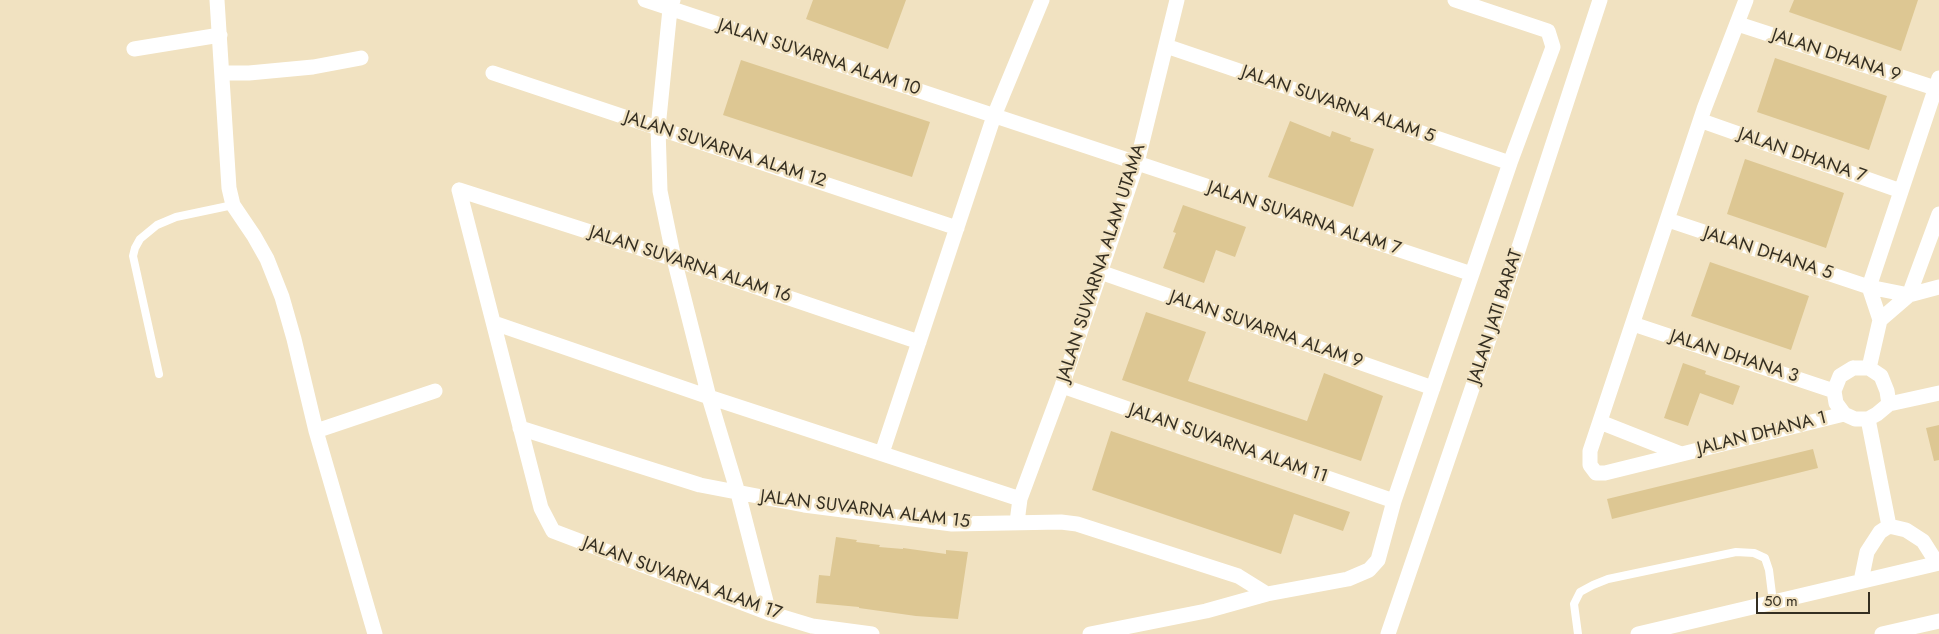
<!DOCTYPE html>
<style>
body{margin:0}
#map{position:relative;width:1939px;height:634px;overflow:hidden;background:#f1e2c1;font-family:Jost,sans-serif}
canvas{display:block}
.scale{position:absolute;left:1756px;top:592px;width:114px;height:22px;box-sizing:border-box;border:2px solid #342e21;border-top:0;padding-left:6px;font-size:15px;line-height:18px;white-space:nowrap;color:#342e21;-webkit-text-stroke:4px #f1e2c1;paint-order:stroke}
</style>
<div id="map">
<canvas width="1939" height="634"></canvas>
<div class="scale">50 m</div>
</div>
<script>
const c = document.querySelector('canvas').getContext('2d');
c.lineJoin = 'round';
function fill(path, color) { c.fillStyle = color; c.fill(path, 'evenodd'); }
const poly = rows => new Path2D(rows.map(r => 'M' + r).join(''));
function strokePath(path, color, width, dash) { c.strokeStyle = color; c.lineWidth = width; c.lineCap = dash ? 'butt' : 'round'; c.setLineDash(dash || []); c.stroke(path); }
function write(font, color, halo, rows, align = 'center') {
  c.font = font + ' Jost,sans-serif'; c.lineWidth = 5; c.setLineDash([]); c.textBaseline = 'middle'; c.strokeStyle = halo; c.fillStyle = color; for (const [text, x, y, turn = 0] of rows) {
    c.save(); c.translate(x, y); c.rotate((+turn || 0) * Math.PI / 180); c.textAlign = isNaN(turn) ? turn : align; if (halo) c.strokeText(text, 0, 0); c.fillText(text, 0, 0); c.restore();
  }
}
fill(poly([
 [813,0,906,0,888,49,806,19],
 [1794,0,1918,0,1901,51,1789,12],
 [1775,58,1887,96,1869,150,1757,112],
 [741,60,930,122,912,177,723,115],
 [1290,121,1330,137,1332,131,1351,138,1350,141,1374,149,1353,207,1268,177],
 [1745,159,1844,193,1826,248,1727,214],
 [1183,205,1246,227,1235,257,1216,250,1204,283,1163,268,1176,233,1173,232],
 [1710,262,1809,296,1791,350,1691,316],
 [1146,312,1206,332,1188,381,1307,421,1324,373,1383,396,1361,461,1122,380],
 [1683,363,1706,371,1705,374,1740,386,1733,405,1700,393,1688,426,1664,418],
 [1939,425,1939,460,1934,461,1926,428],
 [1111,431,1350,512,1343,531,1294,514,1281,554,1092,490],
 [1813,449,1818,468,1612,519,1607,499],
 [836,537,857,540,856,542,880,545,879,547,903,549,903,548,946,554,946,550,968,552,958,619,916,616,859,608,859,607,816,603,819,575,830,576]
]), '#ddc793');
strokePath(poly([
 [159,374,133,256,135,248,140,239,157,225,176,217,233,205],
 [1578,634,1574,604,1580,592,1593,585,1608,579,1736,552,1754,553,1765,558,1769,570,1773,602]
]), '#fff', 8);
strokePath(poly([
 [217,0,229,188,233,205,254,236,267,259,282,297,294,339,316,431,375,634],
 [645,0,1472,274],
 [673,0,670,9,658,128,660,191,674,259,709,397,738,493,769,613],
 [1746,0,1704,109,1590,451,1590,465,1596,473,1605,473,1844,414],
 [1738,24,1935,88],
 [1166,46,1510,163],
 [134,49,220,35],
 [222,73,249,73,313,67,361,58],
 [493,73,957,228],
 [1702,121,1901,191],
 [459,190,541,508,553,531,769,613,812,626,872,634],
 [459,190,674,259,919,342],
 [1668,220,1869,287,1909,295,1939,287],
 [1100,272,1433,388],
 [1880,320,1909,295,1939,214],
 [494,323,709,397,1020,499],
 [1633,324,1834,391],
 [1853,368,1869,368,1881,376,1887,391,1889,404,1877,414,1868,419,1855,419,1844,414,1836,403,1834,391,1840,376,1853,368],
 [1869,368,1880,320,1869,287,1939,78],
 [1062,386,1394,501],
 [1889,404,1939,393],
 [1868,419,1889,526],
 [1600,422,1681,454],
 [520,428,700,485,804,505,952,524,1061,522,1077,524,1238,576,1267,594],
 [316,431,435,391],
 [882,453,994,116,1042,0],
 [1017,522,1020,499,1062,386,1137,163,1177,0],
 [1889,526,1906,530,1923,541,1937,563],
 [1861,581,1867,552,1880,532,1889,526],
 [1090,634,1206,611,1267,594,1348,579,1369,570,1378,560,1394,501,1510,163,1553,47,1548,31,1455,0],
 [1388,634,1490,336,1600,0],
 [1638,634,1939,563],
 [1882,634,1939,621]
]), '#fff', 15);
write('18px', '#342e21', '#f1e2c1', [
 ["JALAN DHANA 9",1836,56,18],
 ["JALAN SUVARNA ALAM 10",819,58,18],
 ["JALAN SUVARNA ALAM 5",1338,105,19],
 ["JALAN SUVARNA ALAM 12",725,150,18],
 ["JALAN DHANA 7",1802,156,19],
 ["JALAN SUVARNA ALAM 7",1304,219,18],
 ["JALAN DHANA 5",1768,254,18],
 ["JALAN SUVARNA ALAM UTAMA",1102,263,-72],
 ["JALAN SUVARNA ALAM 16",690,265,18],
 ["JALAN JATI BARAT",1496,317,-72],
 ["JALAN SUVARNA ALAM 9",1266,330,19],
 ["JALAN DHANA 3",1734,357,18],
 ["JALAN DHANA 1",1762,434,-14],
 ["JALAN SUVARNA ALAM 11",1228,444,19],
 ["JALAN SUVARNA ALAM 15",865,510,7],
 ["JALAN SUVARNA ALAM 17",682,579,20]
]);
</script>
